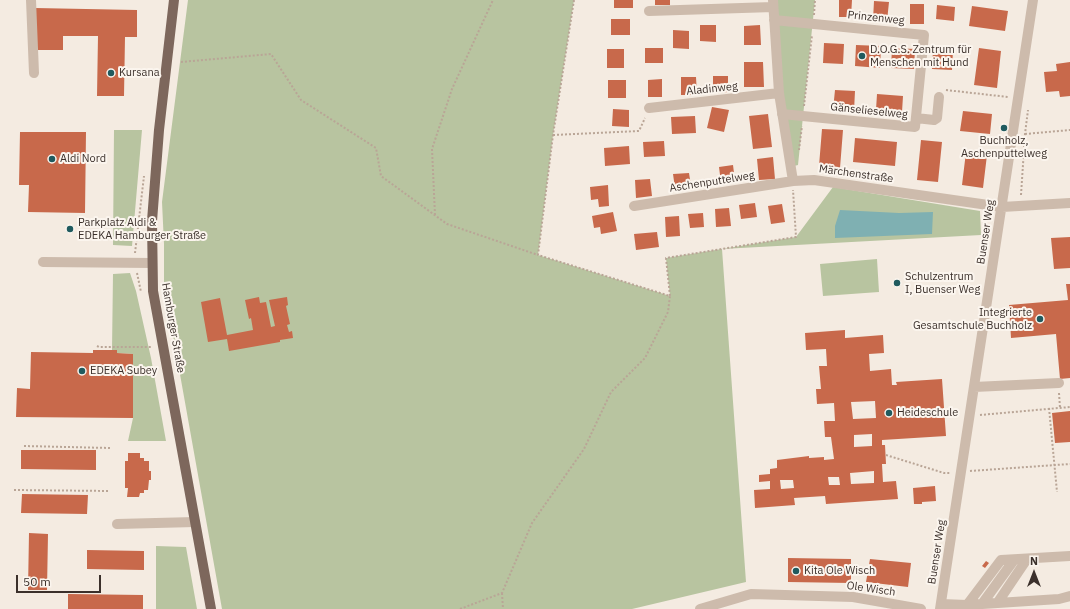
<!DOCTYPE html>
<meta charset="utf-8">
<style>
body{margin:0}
#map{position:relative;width:1070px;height:609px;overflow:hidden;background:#f4ebe1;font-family:"IBM Plex Sans",sans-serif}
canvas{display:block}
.north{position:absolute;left:1014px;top:553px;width:40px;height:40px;-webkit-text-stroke:3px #fbf5ee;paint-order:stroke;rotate:0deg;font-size:11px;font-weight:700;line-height:16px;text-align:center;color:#3b302b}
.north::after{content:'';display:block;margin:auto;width:14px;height:18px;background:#3b302b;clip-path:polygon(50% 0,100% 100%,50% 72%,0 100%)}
.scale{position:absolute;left:16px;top:575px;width:85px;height:18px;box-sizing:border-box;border:2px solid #3b302b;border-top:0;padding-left:5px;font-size:12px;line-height:14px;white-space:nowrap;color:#3b302b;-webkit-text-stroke:3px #fbf5ee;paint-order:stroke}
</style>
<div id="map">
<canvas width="1070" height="609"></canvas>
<div class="north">N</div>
<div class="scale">50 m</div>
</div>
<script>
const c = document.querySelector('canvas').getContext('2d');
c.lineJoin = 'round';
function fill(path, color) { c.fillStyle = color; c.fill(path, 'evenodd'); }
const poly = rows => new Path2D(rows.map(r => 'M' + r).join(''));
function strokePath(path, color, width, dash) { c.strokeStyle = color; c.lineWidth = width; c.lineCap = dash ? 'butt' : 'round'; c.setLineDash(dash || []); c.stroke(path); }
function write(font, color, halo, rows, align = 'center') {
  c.font = font + ' "IBM Plex Sans",sans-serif'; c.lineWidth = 4; c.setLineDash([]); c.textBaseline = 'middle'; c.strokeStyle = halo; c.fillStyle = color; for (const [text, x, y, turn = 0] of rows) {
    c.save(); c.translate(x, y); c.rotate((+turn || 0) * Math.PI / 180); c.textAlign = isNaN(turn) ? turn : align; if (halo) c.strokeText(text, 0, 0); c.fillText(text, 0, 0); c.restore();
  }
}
fill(poly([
 [188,0,574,0,553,135,538,255,670,296,666,258,796,237,833,187,980,211,981,235,722,249,746,582,632,609,222,609,164,285,164,244,162,202],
 [773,0,815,0,798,165,790,167],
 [114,130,142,130,132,246,113,245],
 [877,259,879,292,823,296,820,264],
 [130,273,136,291,151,358,166,441,128,441,133,418,133,354,117,353,117,350,112,350,113,274],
 [156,546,186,547,197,609,156,609]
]), '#b8c4a0');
fill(poly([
 [840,210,899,213,933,212,932,234,835,238,835,226]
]), '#7fb0b2');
fill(poly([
 [614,0,633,0,633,8,614,8],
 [655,0,670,0,670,5,655,5],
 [839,0,852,0,851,17,839,17],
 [874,1,889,2,887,21,873,20],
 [910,4,924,4,924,24,910,24],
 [937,5,955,7,954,21,936,19],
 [972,6,1008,11,1005,31,969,26],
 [35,8,137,10,137,37,125,37,124,96,97,96,98,36,63,36,63,50,35,50],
 [611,19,630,19,630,35,611,35],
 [700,25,716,25,716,42,700,41],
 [760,25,761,45,744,45,744,26],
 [673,30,689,31,689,49,673,48],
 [824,43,844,44,843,64,823,63],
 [856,45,881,46,880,68,855,66],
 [645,48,663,48,663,63,645,63],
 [892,48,915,49,914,69,891,68],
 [979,48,1001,51,997,88,974,85],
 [607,49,624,49,624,68,607,68],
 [933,49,953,50,952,70,932,69],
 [744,62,763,62,764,87,744,87],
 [1070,62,1070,96,1060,97,1059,91,1046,92,1044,72,1057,71,1056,64],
 [713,76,728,76,728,92,713,93],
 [681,77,696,77,697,95,681,95],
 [662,79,662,97,648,97,648,80],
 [608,80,626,80,626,98,608,98],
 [835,90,855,91,854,111,833,110],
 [877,94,903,96,902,112,876,110],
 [712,107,729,110,724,132,707,128],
 [613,109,629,110,629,127,612,126],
 [963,111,992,114,990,134,960,131],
 [768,114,772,147,753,149,749,116],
 [695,116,696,133,672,134,671,117],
 [822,129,843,130,840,168,819,166],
 [20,132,86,132,85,213,28,212,29,185,19,185],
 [855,138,897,142,895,166,853,162],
 [921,140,942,142,938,182,917,180],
 [664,141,665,156,644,157,643,142],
 [629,146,630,164,605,166,604,148],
 [966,152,987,155,983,188,962,185],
 [773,157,775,179,759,180,757,159],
 [733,165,735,181,721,183,719,167],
 [689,173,691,186,675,188,673,174],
 [650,179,652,196,636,198,635,180],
 [608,185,609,206,599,207,598,199,591,200,590,187],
 [755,203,757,217,741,219,739,205],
 [782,204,785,222,771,224,768,206],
 [729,208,731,226,716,227,715,209],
 [613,212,617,231,601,234,600,227,594,228,592,216],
 [703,213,704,227,690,228,688,214],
 [679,216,680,236,666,237,665,217],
 [657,232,659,247,636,250,634,234],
 [1070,237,1070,268,1054,269,1051,238],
 [1066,284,1070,284,1070,378,1060,379,1056,334,1011,338,1009,305,1068,300],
 [259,297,260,303,266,302,271,327,275,326,269,300,287,297,288,305,286,306,290,324,287,325,289,332,292,331,293,338,280,340,280,342,229,351,227,339,208,342,201,302,220,298,227,335,253,330,251,318,249,319,245,300],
 [845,330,845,338,883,335,884,353,869,354,870,371,891,369,892,385,897,385,896,382,942,379,946,436,882,440,882,445,885,445,886,464,882,464,883,482,896,481,898,499,826,504,825,496,794,498,795,505,755,508,754,490,770,489,770,481,759,482,759,475,770,474,770,469,777,468,777,460,809,456,809,458,824,457,824,460,834,459,831,437,825,437,824,421,835,421,834,403,817,404,816,389,821,389,819,366,827,366,826,349,806,350,805,333],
 [875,401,876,418,853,419,851,402],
 [872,434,872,446,854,447,854,435],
 [874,471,874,483,851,484,850,473],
 [828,477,839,477,840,485,829,485],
 [780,480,793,480,794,488,781,489],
 [93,350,117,350,117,353,133,354,133,418,16,417,17,388,30,389,31,352,93,353],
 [1070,411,1070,442,1055,443,1052,413],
 [21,450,96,450,96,470,21,469],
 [128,453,140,453,140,458,144,458,144,461,149,461,149,471,151,471,151,480,149,480,148,490,144,490,144,493,140,493,139,497,127,497,128,488,125,488,125,461,128,461],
 [935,486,936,501,922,502,922,504,914,504,913,488],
 [22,494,88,495,87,514,21,513],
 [29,533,48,534,47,590,28,590],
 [87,550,144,551,144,570,87,569],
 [788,558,851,559,851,583,788,582],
 [870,559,911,563,908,587,866,582],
 [986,561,989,563,985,568,982,566],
 [68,594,143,595,143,609,68,609]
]), '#c8694b');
strokePath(poly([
 [574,0,553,135,538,255,670,296,666,258,796,237,793,190],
 [814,15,815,0],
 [181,62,271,54,301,100,376,148,381,176,447,224,538,255],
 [946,90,1008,97],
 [804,106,812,35],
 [1025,134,1070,130],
 [553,135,639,131,645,118],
 [799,150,802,126],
 [1021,195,1025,134,1028,110],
 [435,215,432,149,452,89,493,0],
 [135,253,144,176],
 [137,273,141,292],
 [97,346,99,347,152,347],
 [1059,393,1060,408],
 [1049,408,1057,492],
 [980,415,1070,407],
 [24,446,110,448],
 [886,455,944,473,950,473],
 [970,471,1070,464],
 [14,490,110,491],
 [502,593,503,609],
 [460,609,502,593,532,523,584,449,611,392,645,358,668,312,670,296]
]), '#b9a596', 2, [2, 2]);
strokePath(poly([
 [31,0,34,73],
 [773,0,779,93,793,181],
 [649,11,773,7],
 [774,20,924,35,915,127,782,114],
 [649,108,779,93],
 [916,118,934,120,937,118,939,97],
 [634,206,793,181,814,180,1002,207,1070,203],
 [43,262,152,263],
 [974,387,1059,383],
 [117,524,195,522],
 [998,602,1027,559],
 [941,604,967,605,1059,599,1070,596],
 [982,604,1014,560],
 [967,605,1001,560,1070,556],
 [700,609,751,594,853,597,921,609],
 [940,609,1033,0]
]), '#cdbbac', 10);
strokePath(poly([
 [174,0,159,130,152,221,153,291,211,609]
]), '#7d675c', 10);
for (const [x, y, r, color] of [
 [862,56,4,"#1f5a5e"],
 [111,73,4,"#1f5a5e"],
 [1004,128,4,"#1f5a5e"],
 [52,159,4,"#1f5a5e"],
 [70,229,4,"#1f5a5e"],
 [897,283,4,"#1f5a5e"],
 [1040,319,4,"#1f5a5e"],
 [82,371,4,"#1f5a5e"],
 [889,413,4,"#1f5a5e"],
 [796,571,4,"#1f5a5e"]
]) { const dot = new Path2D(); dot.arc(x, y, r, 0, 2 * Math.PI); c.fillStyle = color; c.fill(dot); strokePath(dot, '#fbf5ee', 1.5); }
write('11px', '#3b302b', '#fbf5ee', [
 ["Prinzenweg",876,18,6],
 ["Aladinweg",712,89,-6],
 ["Gänselieselweg",869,111,6],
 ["Märchenstraße",856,174,8],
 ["Aschenputtelweg",712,182,-9],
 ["Buenser Weg",986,232,-81],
 ["Hamburger Straße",173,328,80],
 ["Buenser Weg",937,552,-81],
 ["Ole Wisch",871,589,8]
]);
write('11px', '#3b302b', '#fbf5ee', [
 ["D.O.G.S. Zentrum für",870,50],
 ["Menschen mit Hund",870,63],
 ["Kursana",119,73],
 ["Buchholz,",1004,141,"center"],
 ["Aschenputtelweg",1004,154,"center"],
 ["Aldi Nord",60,159],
 ["Parkplatz Aldi &",78,223],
 ["EDEKA Hamburger Straße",78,236],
 ["Schulzentrum",905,277],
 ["I, Buenser Weg",905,290],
 ["Integrierte",1032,313,"right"],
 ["Gesamtschule Buchholz",1032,326,"right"],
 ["EDEKA Subey",90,371],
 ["Heideschule",897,413],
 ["Kita Ole Wisch",804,571]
], 'left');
</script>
